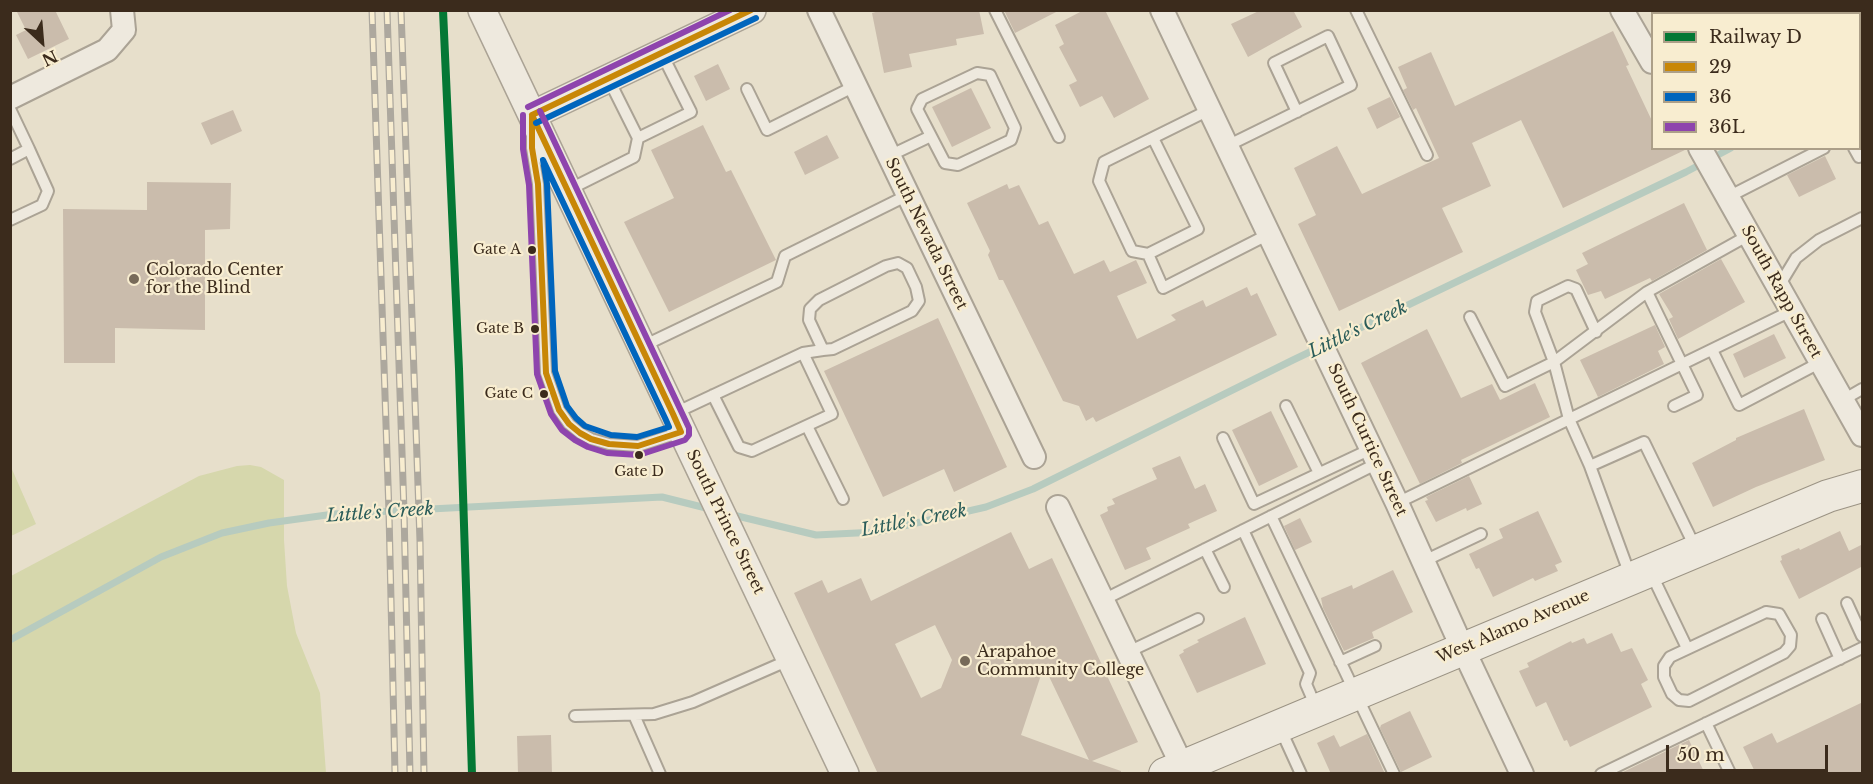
<!DOCTYPE html>
<style>
body{margin:0}
#map{position:relative;width:1873px;height:784px;overflow:hidden;background:#e7dfcb;font-family:"Libre Baskerville",serif}
canvas{display:block}
.frame{position:absolute;inset:0;border:12px solid #3b2b1c;pointer-events:none}
.legend{position:absolute;left:1651px;top:12px;width:210px;height:138px;box-sizing:border-box;background:#f8edd0;border:2px solid #ac9f88;margin:0;padding:8px 10px;list-style:none;font-size:18px;color:#3b2b1c}
.legend li{display:flex;align-items:center;gap:12px;height:30px}
.legend b{width:30px;border:2px solid #ac9f88}
.north{position:absolute;left:12px;top:12px;width:60px;height:60px;-webkit-text-stroke:4px #f8edd0;paint-order:stroke;rotate:154deg;font-size:16px;font-weight:700;line-height:24px;text-align:center;color:#3b2b1c}
.north::after{content:'';display:block;margin:auto;width:21px;height:27px;background:#3b2b1c;clip-path:polygon(50% 0,100% 100%,50% 72%,0 100%)}
.scale{position:absolute;left:1666px;top:745px;width:162px;height:27px;box-sizing:border-box;border:3px solid #3b2b1c;border-top:0;padding-left:8px;font-size:18px;line-height:21px;white-space:nowrap;color:#3b2b1c;-webkit-text-stroke:4px #f8edd0;paint-order:stroke}
</style>
<div id="map">
<canvas width="1873" height="784"></canvas>
<div class="frame"></div>
<ul class="legend">
<li><b style="height:8px;background:#047835"></b>Railway D</li>
<li><b style="height:8px;background:#c88707"></b>29</li>
<li><b style="height:8px;background:#0065bd"></b>36</li>
<li><b style="height:8px;background:#8e44ad"></b>36L</li>
</ul>
<div class="north">N</div>
<div class="scale">50 m</div>
</div>
<script>
const c = document.querySelector('canvas').getContext('2d');
c.lineJoin = 'round';
function fill(path, color) { c.fillStyle = color; c.fill(path, 'evenodd'); }
const poly = rows => new Path2D(rows.map(r => 'M' + r).join(''));
function strokePath(path, color, width, dash) { c.strokeStyle = color; c.lineWidth = width; c.lineCap = dash ? 'butt' : 'round'; c.setLineDash(dash || []); c.stroke(path); }
function write(font, color, halo, rows, align = 'center') {
  c.font = font + ' "Libre Baskerville",serif'; c.lineWidth = 4.5; c.setLineDash([]); c.textBaseline = 'middle'; c.strokeStyle = halo; c.fillStyle = color; for (const [text, x, y, turn = 0] of rows) {
    c.save(); c.translate(x, y); c.rotate((+turn || 0) * Math.PI / 180); c.textAlign = isNaN(turn) ? turn : align; if (halo) c.strokeText(text, 0, 0); c.fillText(text, 0, 0); c.restore();
  }
}
fill(poly([
 [250,465,261,467,284,480,284,540,287,586,296,633,320,693,326,773,11,773,11,576,199,476,237,466],
 [11,467,36,524,11,536,10,536]
]), '#d6d7ac');
strokePath(poly([
 [1860,86,1862,85],
 [729,514,816,535,877,532,986,507,1033,489,1293,360,1686,172,1731,148],
 [10,640,161,557,222,533,269,523,334,514,662,497,710,509]
]), '#b7cbbf', 7);
fill(poly([
 [16,10,55,10,69,39,28,59,16,35,26,30],
 [883,10,979,10,984,34,956,39,957,45,909,54,912,67,884,73,872,13],
 [1004,10,1060,10,1015,33],
 [1084,10,1105,10,1149,99,1114,118,1102,96,1080,107,1069,85,1077,81,1059,47,1064,44,1055,25],
 [1261,10,1293,10,1302,27,1248,57,1231,24],
 [1613,31,1629,65,1626,66,1653,123,1653,148,1687,149,1563,208,1521,120,1472,143,1491,186,1442,208,1463,252,1339,311,1298,224,1316,215,1294,168,1337,146,1362,194,1439,158,1416,108,1413,110,1403,90,1407,88,1398,67,1431,52,1455,106],
 [718,64,730,89,706,101,694,76],
 [971,88,991,128,952,147,932,107],
 [1390,97,1400,117,1377,129,1367,108],
 [233,110,242,131,211,145,201,123],
 [703,125,726,172,731,170,776,260,669,312,624,222,674,198,651,150],
 [827,135,839,158,805,175,794,152],
 [1825,156,1836,179,1799,197,1787,175],
 [147,182,231,183,230,229,205,230,205,330,115,328,115,363,64,363,63,209,147,210],
 [1007,184,1009,189,1019,185,1039,225,1048,221,1074,274,1104,260,1110,272,1136,260,1147,283,1117,296,1137,339,1176,320,1171,315,1203,300,1206,307,1247,287,1251,296,1257,293,1277,335,1096,422,1093,417,1086,421,1079,406,1063,401,1003,280,999,280,988,255,990,251,967,203],
 [1684,203,1707,250,1652,281,1650,278,1605,299,1601,291,1588,295,1576,270,1588,264,1582,253],
 [1721,259,1745,302,1678,339,1669,319,1673,317,1659,294],
 [938,318,1007,467,954,492,944,469,883,497,824,371],
 [1655,325,1665,347,1658,351,1664,364,1598,397,1580,360],
 [1427,329,1461,398,1492,384,1500,400,1535,383,1550,417,1461,460,1462,463,1420,484,1361,363],
 [1774,334,1786,358,1744,378,1733,354],
 [1804,409,1825,460,1756,487,1713,507,1692,463,1736,440,1736,438],
 [1271,411,1298,467,1259,486,1232,430],
 [1180,456,1195,489,1205,484,1217,511,1188,524,1190,528,1146,548,1151,559,1125,570,1100,515,1108,511,1107,507,1115,504,1112,499,1157,479,1152,468],
 [1469,476,1482,504,1467,511,1466,508,1436,522,1425,501,1428,500,1426,497],
 [1538,511,1562,562,1555,565,1558,571,1535,581,1533,578,1493,597,1479,568,1476,569,1469,554,1503,538,1499,529],
 [1300,518,1312,542,1295,550,1284,526],
 [1840,531,1849,551,1863,544,1863,566,1799,599,1780,561,1782,560,1781,556,1799,548,1800,550],
 [1011,532,1029,569,1052,558,1138,742,1092,761,1121,771,1121,774,878,774,794,593,822,580,828,593,861,578,871,601],
 [935,625,952,660,941,688,921,698,895,644],
 [1044,666,1089,760,1021,735],
 [1393,570,1413,612,1372,632,1374,638,1344,651,1323,608,1321,598,1352,585,1353,589],
 [1245,617,1266,664,1197,693,1179,655,1184,652,1183,650,1199,642,1197,640],
 [1612,633,1621,652,1632,648,1648,680,1641,684,1652,707,1570,747,1567,740,1564,741,1546,702,1536,707,1519,671,1529,667,1527,663,1571,641,1572,643,1584,638,1587,644],
 [1863,702,1863,774,1756,774,1743,747,1772,733,1777,743],
 [1410,711,1432,757,1401,772,1380,728,1381,725],
 [1367,734,1385,774,1331,774,1317,743,1334,735,1340,747],
 [551,735,552,774,518,774,517,736],
 [1689,740,1705,774,1619,774]
]), '#cabcac');
const service = poly([
 [995,10,1059,137],
 [1356,10,1427,155],
 [747,89,767,130,855,86],
 [10,109,29,149,10,159],
 [532,134,532,148,538,184,546,373,559,410,569,424,580,433,591,439,609,444,638,446,681,432],
 [638,138,691,112,662,54],
 [1153,138,1198,229,1148,254,1132,251,1099,181,1104,162,1209,110],
 [1227,146,1351,85,1328,36,1274,63,1297,112],
 [1854,148,1859,157],
 [889,156,931,136,917,109,922,99,977,73,990,75,1015,128,1011,140,958,165,945,163,931,136],
 [568,190,634,157,638,138,609,80],
 [1728,197,1824,148],
 [10,220,42,205,48,191,29,149],
 [1148,254,1163,288,1269,234],
 [1779,286,1796,258,1819,240,1862,218],
 [1647,292,1697,395,1674,406],
 [1470,317,1505,386,1554,362,1647,292,1749,235],
 [641,347,777,282,785,256,908,195],
 [1712,350,1739,405,1821,362],
 [713,395,739,447,752,451,832,414,803,353],
 [1843,400,1862,389],
 [1286,406,1319,473],
 [675,413,803,353,823,350,833,349,912,311,919,301,916,287,907,268,898,263,886,266,819,300,810,309,809,320,823,350],
 [807,426,843,499],
 [1223,438,1254,504,1371,449],
 [1590,466,1569,419,1554,362,1535,312,1537,301,1568,286,1576,289,1596,332],
 [1397,503,1791,311],
 [1271,516,1394,774],
 [1243,530,1310,673,1306,684,1316,707],
 [1205,549,1224,587],
 [1424,561,1481,534],
 [1651,573,1687,648],
 [1630,575,1590,466,1644,442,1696,549],
 [1103,600,1378,463],
 [1847,603,1862,636],
 [1766,612,1779,614,1791,635,1790,646,1784,653,1689,701,1679,700,1672,694,1664,677,1664,666,1670,657,1766,612],
 [1822,619,1840,659],
 [1128,652,1198,619],
 [1340,662,1375,646],
 [634,715,660,774],
 [575,716,654,714,693,702,789,660],
 [1706,723,1730,773],
 [1280,728,1301,774],
 [1601,774,1862,648]
]);
const minor = poly([
 [819,10,1034,457],
 [1162,10,1397,503,1456,634,1522,774],
 [1622,10,1652,62],
 [10,98,107,50,124,30,122,10],
 [1700,148,1862,435],
 [1058,507,1186,774]
]);
const tertiary = poly([
 [482,10,845,774],
 [532,115,752,10]
]);
const secondary = poly([
 [1165,774,1828,496,1862,486]
]);
strokePath(service, '#aba395', 14);
strokePath(minor, '#aba395', 26);
strokePath(tertiary, '#aba395', 30);
strokePath(secondary, '#9b9384', 34);
strokePath(service, '#eee9de', 10);
strokePath(minor, '#eee9de', 22);
strokePath(tertiary, '#eee9de', 27);
strokePath(secondary, '#eee9de', 32);
const rail = poly([
 [372,10,389,513,395,774],
 [387,10,404,511,410,774],
 [401,10,420,541,424,774]
]);
strokePath(rail, '#ada89e', 7);
strokePath(rail, '#f8edd0', 4.5, [14]);
strokePath(poly([
 [532,115,673,414,681,432,638,446,609,444,591,439,580,433,569,424,559,410,546,373,538,184,532,148,532,115],
 [532,115,751,10]
]), '#c88707', 6);
strokePath(poly([
 [536,123,756,18],
 [543,160,665,418,669,427,637,437,611,435,585,426,576,418,567,406,555,371,547,184,543,160]
]), '#0065bd', 6);
strokePath(poly([
 [528,107,730,10],
 [523,115,523,149,529,185,537,374,551,414,562,430,575,440,588,447,607,453,639,455,685,440,689,435,689,428,540,111]
]), '#8e44ad', 6);
strokePath(poly([
 [443,10,459,369,472,774]
]), '#047835', 8);
for (const [x, y, r, color] of [
 [532,250,5,"#3b2b1c"],
 [134,279,6,"#776a59"],
 [535,329,5,"#3b2b1c"],
 [544,394,5,"#3b2b1c"],
 [639,455,5,"#3b2b1c"],
 [965,661,6,"#776a59"]
]) { const dot = new Path2D(); dot.arc(x, y, r, 0, 2 * Math.PI); c.fillStyle = color; c.fill(dot); strokePath(dot, '#f8edd0', 2); }
write('14px', '#3b2b1c', '#f8edd0', [
 ["Gate A",521,250],
 ["Gate B",524,329],
 ["Gate C",533,394],
 ["Gate D",639,472,"center"]
], 'right');
write('16px', '#3b2b1c', '#f8edd0', [
 ["South Nevada Street",926,234,64],
 ["South Rapp Street",1781,292,61],
 ["South Curtice Street",1367,440,65],
 ["South Prince Street",725,522,64],
 ["West Alamo Avenue",1513,627,-23]
]);
write('16px', '#3b2b1c', '#f8edd0', [
 ["Colorado Center",146,270],
 ["for the Blind",146,288],
 ["Arapahoe",977,652],
 ["Community College",977,670]
], 'left');
write('italic 18px', '#2a5c59', '#f8edd0', [
 ["Little's Creek",1358,330,-26],
 ["Little's Creek",380,513,-4],
 ["Little's Creek",914,521,-11]
]);
</script>
